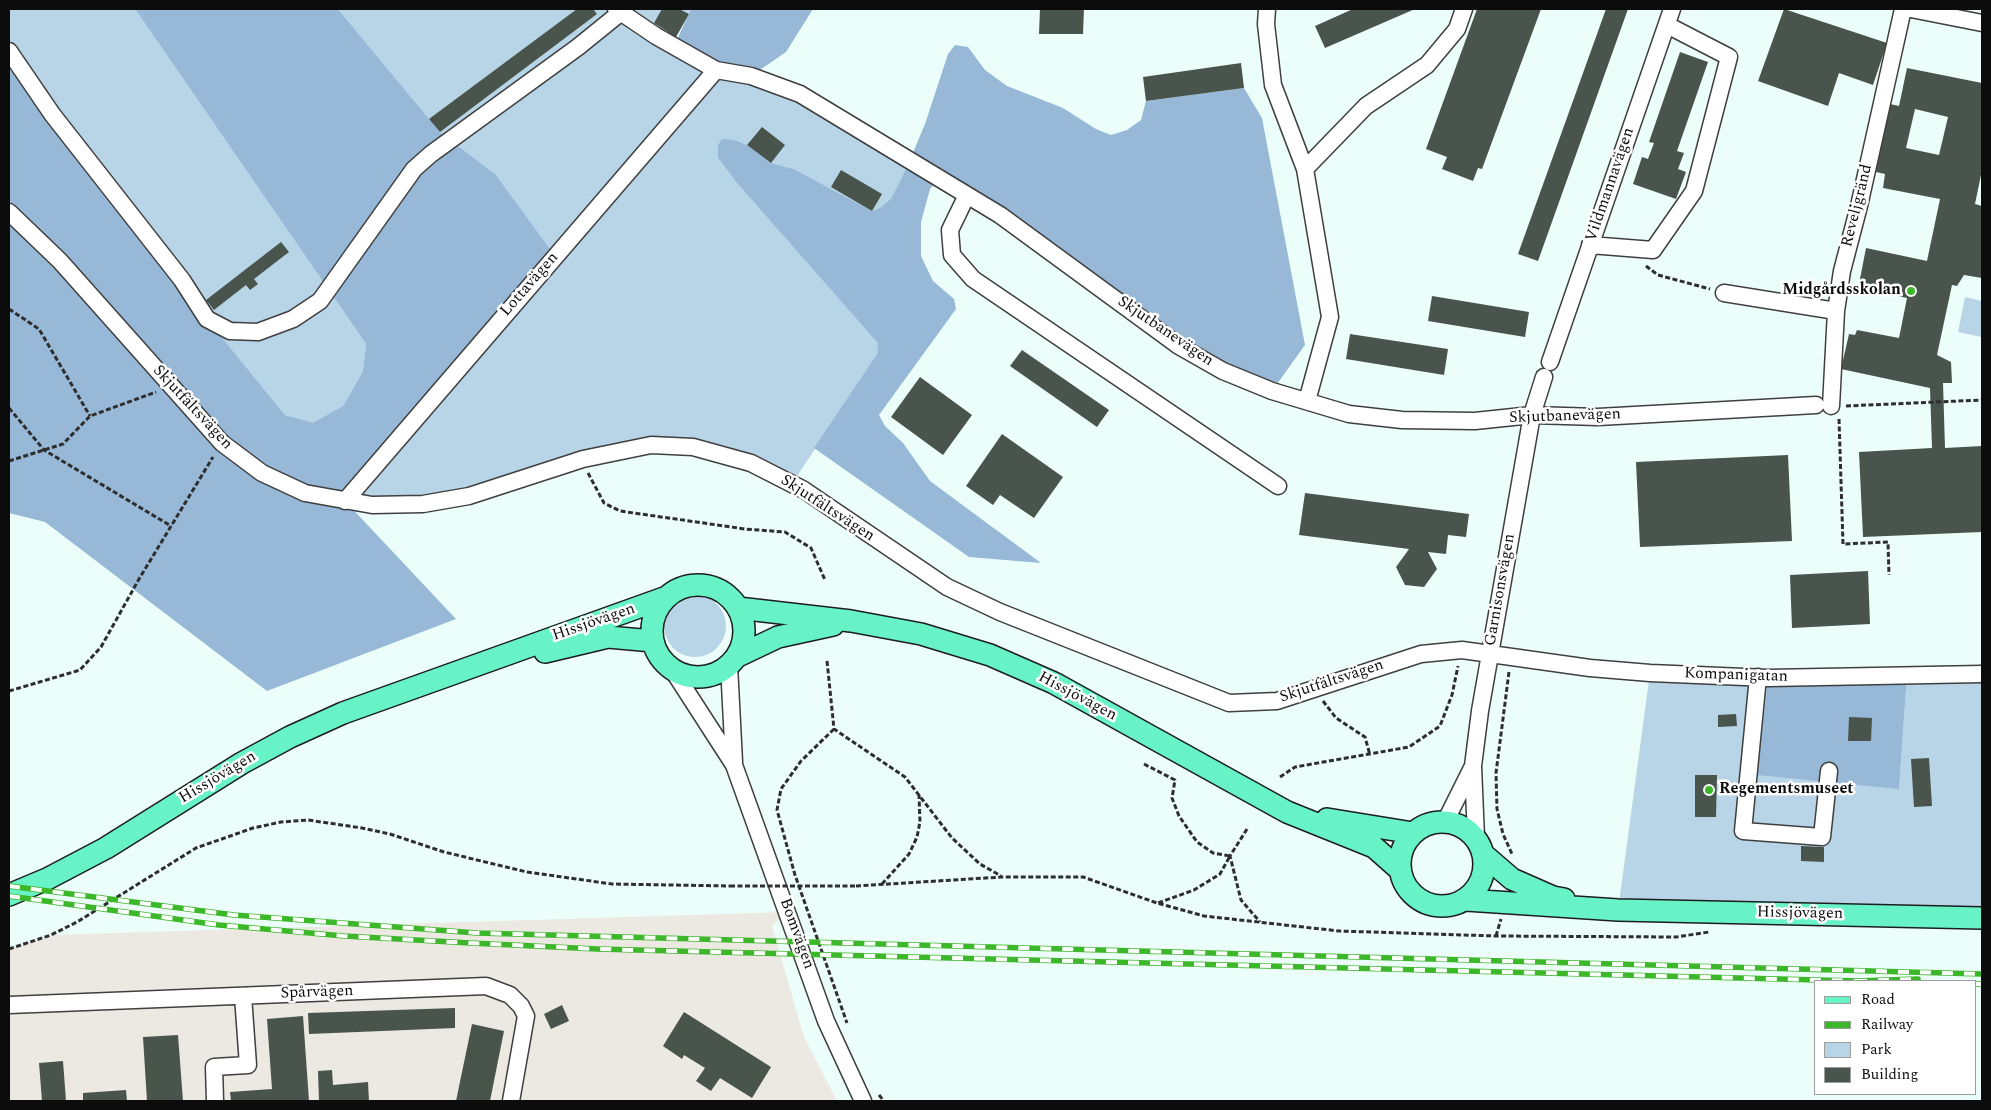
<!DOCTYPE html>
<meta charset="utf-8">
<style>
body{margin:0}
#map{position:relative;width:1991px;height:1110px;overflow:hidden;background:#ecfef9;font-family:Spectral,serif}
canvas{display:block}
.frame{position:absolute;inset:0;border:10px solid #0c0c0c;pointer-events:none}
.legend{position:absolute;left:1814px;top:980px;width:162px;height:115px;box-sizing:border-box;background:#fff;border:1px solid #9e9e9e;margin:0;padding:6px 9px;list-style:none;font-size:15px;color:#0c0c0c}
.legend li{display:flex;align-items:center;gap:10px;height:25px}
.legend b{width:25px;border:1px solid #9e9e9e}
</style>
<div id="map">
<canvas width="1991" height="1110"></canvas>
<div class="frame"></div>
<ul class="legend">
<li><b style="height:6px;background:#67f3c6"></b>Road</li>
<li><b style="height:6px;background:#3cb72a"></b>Railway</li>
<li><b style="height:14px;background:#b8d4e7"></b>Park</li>
<li><b style="height:14px;background:#49544d"></b>Building</li>
</ul>
</div>
<script>
const c = document.querySelector('canvas').getContext('2d');
c.lineJoin = 'round';
function fill(path, color) { c.fillStyle = color; c.fill(path, 'evenodd'); }
const poly = rows => new Path2D(rows.map(r => 'M' + r).join(''));
function strokePath(path, color, width, dash) { c.strokeStyle = color; c.lineWidth = width; c.lineCap = dash ? 'butt' : 'round'; c.setLineDash(dash || []); c.stroke(path); }
function write(font, color, halo, rows, align = 'center') {
  c.font = font + ' Spectral,serif'; c.lineWidth = 5; c.setLineDash([]); c.textBaseline = 'middle'; c.strokeStyle = halo; c.fillStyle = color; for (const [text, x, y, turn = 0] of rows) {
    c.save(); c.translate(x, y); c.rotate((+turn || 0) * Math.PI / 180); c.textAlign = isNaN(turn) ? turn : align; if (halo) c.strokeText(text, 0, 0); c.fillText(text, 0, 0); c.restore();
  }
}
fill(poly([
 [788,912,772,926,804,1037,837,1101,9,1101,9,949,51,935]
]), '#ebe9e1');
fill(poly([
 [9,9,135,9,366,344,363,371,343,406,313,424,285,415,207,319,9,51],
 [338,9,691,9,676,37,800,94,907,167,891,200,880,209,872,211,794,169,771,163,747,145,735,140,718,158,736,182,879,343,877,354,792,484,751,463,651,445,469,496,345,501,495,174,440,132],
 [1965,297,1982,301,1981,337,1958,332],
 '664 626a31 31 0 1 1 62 0a31 31 0 1 1-62 0Z',
 [1650,673,1768,678,1757,774,1899,788,1907,676,1982,674,1982,918,1618,910]
]), '#b8d4e7');
fill(poly([
 [135,9,338,9,440,132,495,174,555,256,345,501,456,619,267,691,45,522,9,513,9,51,207,319,285,415,313,423,343,406,363,371,366,344],
 [691,9,813,9,786,52,751,76,674,46],
 [955,45,968,47,985,70,1007,86,1063,108,1096,129,1111,135,1127,130,1141,120,1146,101,1244,88,1262,118,1305,345,1272,391,1223,371,939,178,930,189,921,222,921,256,933,281,954,299,956,309,879,415,885,426,903,443,930,481,1041,563,969,557,814,448,877,354,878,343,736,182,718,158,718,145,722,139,735,140,747,145,771,163,794,169,872,211,880,208,891,199,907,167,925,124,948,54],
 [1907,676,1899,789,1757,775,1768,678]
]), '#97b9d7');
fill(poly([
 [577,9,593,9,597,14,440,132,429,119],
 [662,9,679,9,689,14,676,37,654,23],
 [1040,9,1084,9,1083,34,1039,34],
 [1353,9,1415,9,1325,48,1315,26],
 [1477,9,1541,9,1482,169,1478,168,1473,181,1442,169,1447,157,1426,149],
 [1606,9,1628,9,1538,261,1518,254],
 [1784,9,1887,43,1873,85,1839,73,1828,106,1758,81],
 [1680,52,1708,62,1677,151,1684,153,1678,169,1686,172,1676,199,1633,184,1642,157,1648,159,1654,143,1649,142],
 [1241,63,1244,88,1146,101,1143,77],
 [1907,68,1982,83,1982,170,1975,204,1982,206,1982,278,1964,275,1957,286,1952,285,1937,355,1951,362,1952,383,1943,383,1945,448,1982,446,1982,532,1863,537,1859,452,1932,448,1930,388,1841,369,1849,334,1855,335,1857,330,1899,338,1907,298,1865,289,1866,285,1859,284,1866,248,1927,261,1940,199,1883,188,1885,174,1876,172,1890,104,1899,106],
 [1915,109,1948,117,1939,155,1906,148],
 [762,127,785,145,771,163,747,145],
 [841,170,882,194,872,211,831,187],
 [281,242,289,252,254,279,258,284,250,290,246,285,214,310,206,300],
 [1432,296,1529,312,1525,337,1428,321],
 [1350,334,1448,349,1444,375,1346,359],
 [1022,350,1109,410,1097,427,1010,366],
 [920,377,972,415,943,455,891,417],
 [1002,434,1063,477,1034,518,1000,495,993,505,966,486],
 [1788,455,1792,541,1640,547,1636,462],
 [1305,493,1469,514,1466,537,1448,535,1446,554,1428,552,1437,569,1424,587,1405,585,1396,567,1409,549,1299,535],
 [1868,571,1870,624,1792,628,1790,575],
 [1736,714,1737,726,1718,727,1718,715],
 [1849,717,1872,718,1871,741,1848,741],
 [1929,758,1932,806,1914,807,1911,759],
 [1695,775,1717,775,1716,817,1695,817],
 [1801,846,1824,847,1824,862,1801,861],
 [562,1005,569,1021,551,1029,544,1014],
 [455,1008,455,1028,309,1034,308,1013],
 [684,1012,771,1067,752,1098,720,1078,711,1091,696,1081,705,1068,684,1055,682,1059,663,1046],
 [303,1016,309,1101,231,1101,230,1092,272,1089,267,1019],
 [472,1024,504,1031,490,1101,456,1101],
 [178,1035,183,1101,147,1101,143,1037],
 [63,1061,66,1101,42,1101,39,1063],
 [332,1070,333,1085,368,1082,369,1101,319,1101,318,1071],
 [126,1090,127,1101,83,1101,83,1093]
]), '#49544d');
const minor = poly([
 [616,9,656,36,716,70,751,76,800,94,1000,215,1179,346,1223,371,1272,391,1349,414,1402,420,1475,421,1532,415,1598,417,1816,405],
 [1267,9,1266,24,1273,85,1305,169,1330,317,1307,401],
 [1911,9,1982,23],
 [9,51,52,114,182,280,207,319,230,331,258,332,293,319,320,301,414,169,431,154,578,47,620,13],
 [1305,169,1366,106,1427,65,1457,29,1464,9],
 [967,195,950,230,952,255,973,279,1278,486],
 [9,212,60,261,222,443,262,473,305,493,372,505,423,504,469,496,583,459,651,445,693,447,751,463,804,490,947,587,1000,612,1229,703,1277,701,1421,654,1462,650,1590,668,1650,673,1768,678,1982,674],
 [1590,245,1653,250,1694,191,1729,57,1667,25],
 [1724,293,1836,311],
 [1550,362,1672,9],
 [1831,406,1836,311,1842,271,1859,206,1903,9],
 [345,501,716,70],
 [729,665,734,762],
 [672,669,734,765,826,1021,863,1101],
 [1758,677,1743,831,1822,837,1829,771],
 [1445,822,1472,768],
 [1476,838,1473,766,1480,711,1532,415,1544,377],
 [9,1005,486,986,510,995,521,1006,526,1016,511,1101],
 [215,1101,214,1067,248,1065,243,996]
]);
const major = poly([
 '652 631a46 46 0 1 1 92 0a46 46 0 1 1-92 0Z',
 [738,608,851,621,921,634,990,655,1054,683,1287,812,1374,847,1400,870],
 [545,652,608,637,653,641],
 [736,657,778,637,833,625],
 [1327,819,1413,833],
 '1400 864a42 42 0 1 1 84 0a42 42 0 1 1-84 0Z',
 [1483,854,1512,879,1553,897,1564,899],
 [9,895,47,879,106,848,242,763,290,737,343,713,667,597],
 [1466,900,1618,910,1982,918]
]);
strokePath(minor, '#3f3f3f', 19);
strokePath(major, '#1d1d1d', 24);
strokePath(poly([
 [1646,266,1658,275,1710,289],
 [9,309,39,329,90,416],
 [1846,406,1982,400],
 [9,408,44,450,171,526],
 [1839,419,1843,544,1888,542,1889,575],
 [9,461,63,444,90,416,156,392],
 [588,473,604,503,620,511,745,529,785,532,811,548,825,580],
 [827,661,834,729,905,777,952,838,980,864,1001,876],
 [1509,672,1496,773,1497,809,1503,834,1512,854],
 [9,691,80,670,101,647,139,579,213,457],
 [1323,701,1336,718,1365,737,1370,755],
 [834,729,801,761,781,789,777,810,795,875,847,1023],
 [1144,764,1175,780,1172,798,1179,816,1197,842,1213,853,1230,856,1220,874,1194,890,1158,903],
 [1280,777,1295,767,1409,747,1440,726,1452,695,1458,666],
 [1247,829,1230,856,1241,900,1260,922],
 [882,884,909,854,917,837,920,822,919,795],
 [856,886,1002,877,1083,877,1157,903,1204,916,1339,931,1496,936,1676,937,1709,932],
 [1496,936,1501,919],
 [9,949,51,935,77,922,196,848,253,828,281,822,308,820,362,828,390,834,444,852,527,872,612,884,730,886],
 [879,1095,884,1101]
]), '#2e2e2e', 3, [5, 2.5]);
strokePath(minor, '#fff', 16);
strokePath(major, '#67f3c6', 21);
const rail = poly([
 [9,886,234,915,477,933,1982,974],
 [9,896,219,925,344,936,470,943,597,949,1858,981],
 [1856,981,1918,979],
 [1975,984,1982,984]
]);
strokePath(rail, '#3cb72a', 5.5);
strokePath(rail, '#fff', 4, [11]);
strokePath(poly([
 [730,886,856,886]
]), '#2e2e2e', 3, [5, 2.5]);
for (const [x, y, r, color] of [
 [1911,291,5,"#3cb72a"],
 [1709,790,5,"#3cb72a"]
]) { const dot = new Path2D(); dot.arc(x, y, r, 0, 2 * Math.PI); c.fillStyle = color; c.fill(dot); strokePath(dot, '#fff', 2); }
write('16px', '#0c0c0c', '#fff', [
 ["Vildmannavägen",1611,185,-71],
 ["Reveljgränd",1858,206,-76],
 ["Lottavägen",530,285,-49],
 ["Skjutbanevägen",1165,332,34],
 ["Skjutfältsvägen",192,408,47],
 ["Skjutbanevägen",1565,417,-2],
 ["Skjutfältsvägen",827,509,33],
 ["Garnisonsvägen",1501,590,-80],
 ["Hissjövägen",594,623,-19],
 ["Kompanigatan",1736,676,2],
 ["Skjutfältsvägen",1332,682,-18],
 ["Hissjövägen",1077,697,28],
 ["Hissjövägen",218,778,-31],
 ["Hissjövägen",1800,914,1],
 ["Bomvägen",796,934,70],
 ["Spårvägen",317,993,-2]
]);
write('bold 16px', '#0c0c0c', '#fff', [
 ["Midgårdsskolan",1901,291],
 ["Regementsmuseet",1719,790,"left"]
], 'right');
</script>
